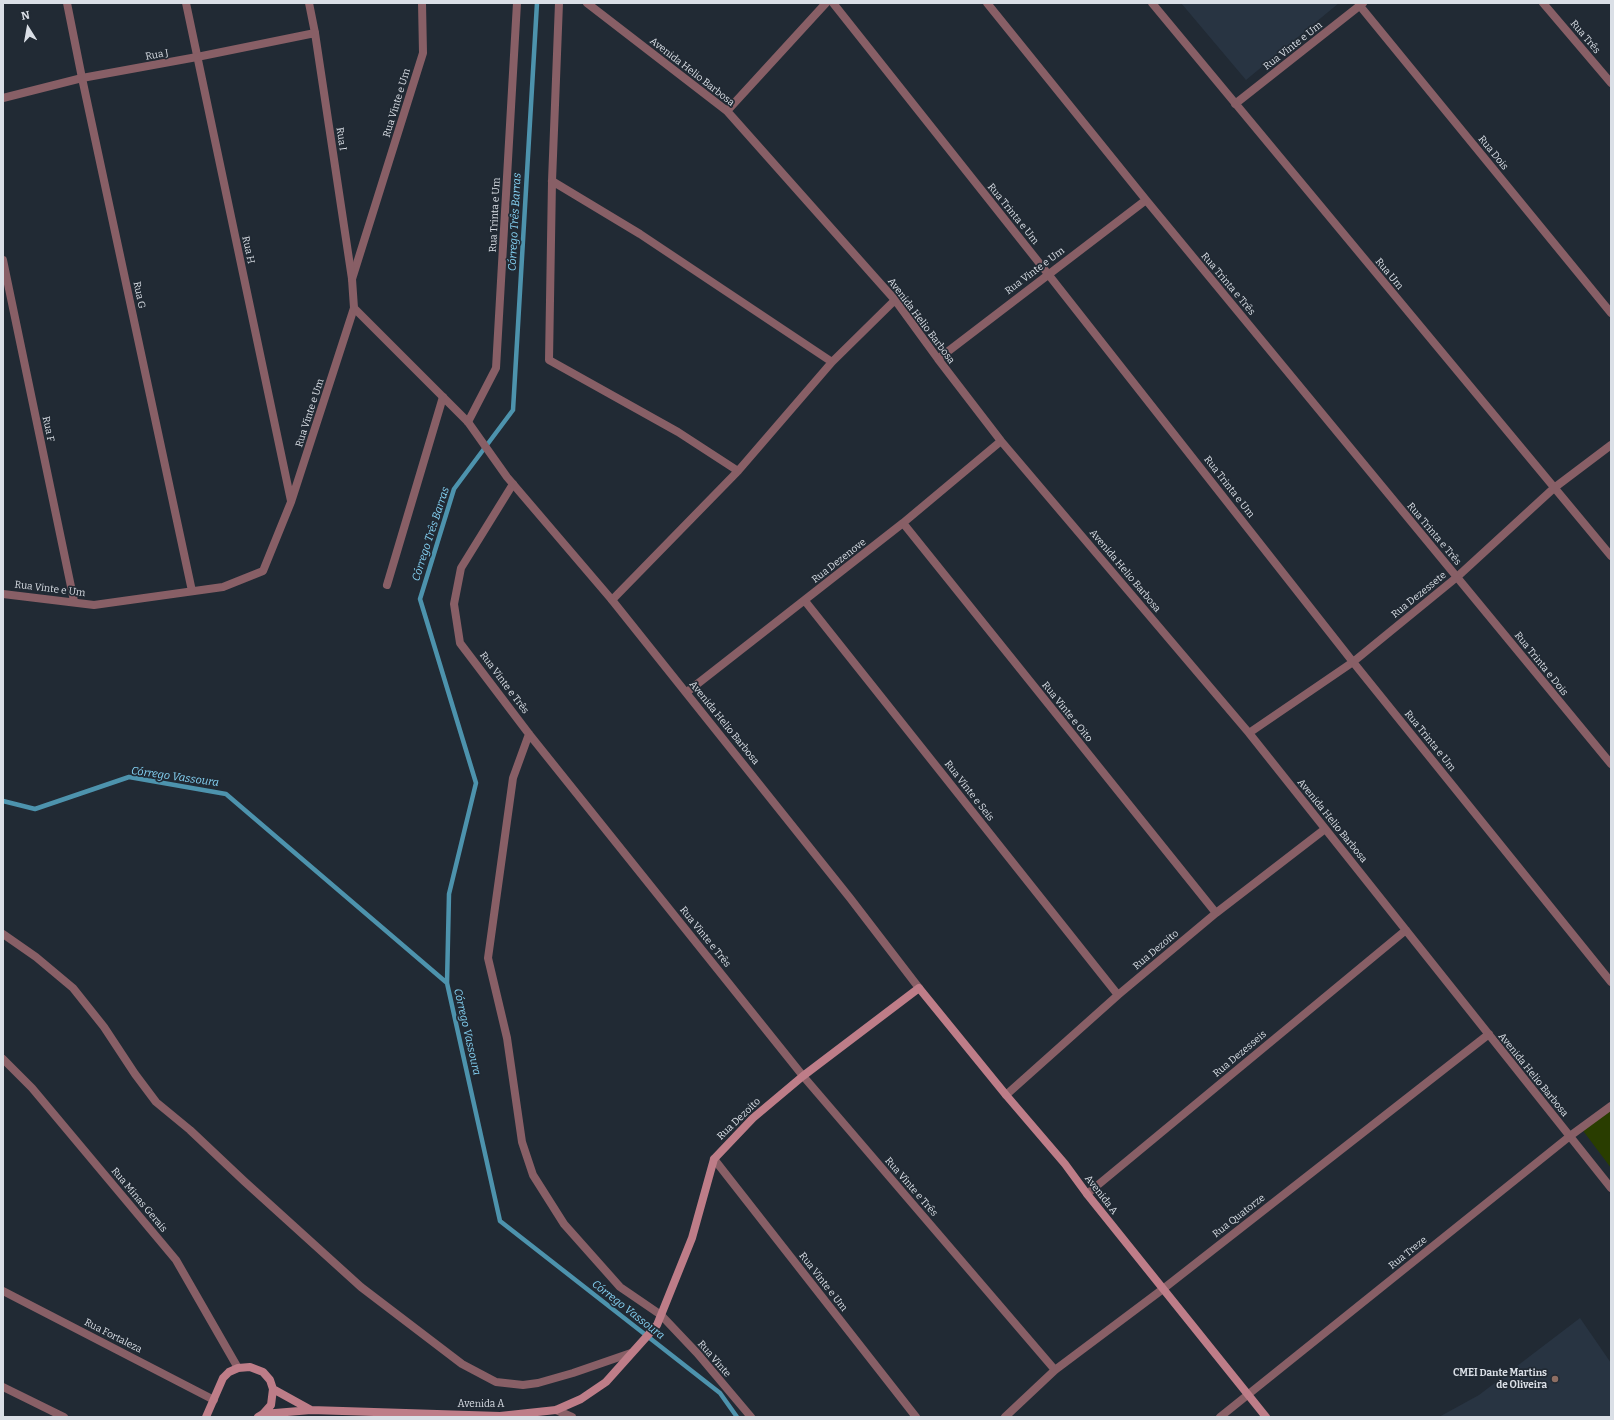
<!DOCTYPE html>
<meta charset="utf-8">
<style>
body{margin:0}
#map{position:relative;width:1614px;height:1420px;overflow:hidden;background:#212a34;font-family:Bitter,serif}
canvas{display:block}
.frame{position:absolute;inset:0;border:4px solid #dadfe6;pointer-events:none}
.north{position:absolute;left:8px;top:8px;width:40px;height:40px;-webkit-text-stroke:3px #212a34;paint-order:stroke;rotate:349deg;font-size:11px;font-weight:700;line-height:16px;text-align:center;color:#dadfe6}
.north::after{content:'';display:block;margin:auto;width:14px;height:18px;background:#dadfe6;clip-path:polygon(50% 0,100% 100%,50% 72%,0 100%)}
</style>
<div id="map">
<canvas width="1614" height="1420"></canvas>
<div class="frame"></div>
<div class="north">N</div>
</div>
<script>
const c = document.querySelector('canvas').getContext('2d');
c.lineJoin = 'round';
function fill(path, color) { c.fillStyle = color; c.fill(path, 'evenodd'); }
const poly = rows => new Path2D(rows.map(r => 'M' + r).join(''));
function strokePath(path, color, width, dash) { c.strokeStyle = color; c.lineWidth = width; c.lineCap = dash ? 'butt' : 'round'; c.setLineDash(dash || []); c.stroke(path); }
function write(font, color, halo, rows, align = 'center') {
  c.font = font + ' Bitter,serif'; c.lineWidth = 3.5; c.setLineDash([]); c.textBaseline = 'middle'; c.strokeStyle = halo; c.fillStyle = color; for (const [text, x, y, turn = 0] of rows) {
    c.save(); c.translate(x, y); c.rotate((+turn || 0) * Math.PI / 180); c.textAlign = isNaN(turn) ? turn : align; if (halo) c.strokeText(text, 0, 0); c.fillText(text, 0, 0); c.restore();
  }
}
fill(poly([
 [1181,3,1339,3,1246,80],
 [1580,1318,1611,1363,1611,1417,1439,1417,1479,1395]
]), '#283442');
fill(poly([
 [1611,1106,1611,1168,1581,1128]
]), '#293d00');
strokePath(poly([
 [537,3,513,410,454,489,420,599,476,783,449,894,447,983,500,1221,720,1393,737,1417],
 [3,801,35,809,129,777,226,794,447,983]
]), '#4d93ad', 4.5);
strokePath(poly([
 [67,3,82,78,192,591],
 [186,3,291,501],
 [309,3,315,33],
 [559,3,552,181,549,360,678,432,738,471],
 [587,3,727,111,895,300,938,359,1001,441,1249,733,1611,1188],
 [833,3,1048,274,1353,662,1611,982],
 [987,3,1146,200,1611,764],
 [1152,3,1611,556],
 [1543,3,1611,83],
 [1360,6,1611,313],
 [1235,104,1363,3],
 [727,111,826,3],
 [552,181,640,234,832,362],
 [3,260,74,601],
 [352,279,423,53,422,3],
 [938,359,1146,200],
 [468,422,496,368,517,3],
 [513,484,461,568,454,604,460,643,529,734,803,1076,1055,1370],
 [903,523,1216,913],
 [387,585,443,397],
 [3,594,94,605,223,587,263,571,291,502,354,308],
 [612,600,738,471,832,362,895,300],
 [805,601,1118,995],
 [687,692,903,523,1001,441],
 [1249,733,1353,662,1457,577,1554,488,1611,445],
 [529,734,513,778,488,958,507,1038,522,1142,533,1175,564,1224,620,1287,661,1315,697,1353,751,1417],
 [3,934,36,957,73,988,104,1027,135,1074,156,1102,190,1130,244,1181,361,1287,462,1364,496,1382,523,1385,538,1383,573,1373,631,1353],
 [3,1059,32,1088,176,1260,238,1368],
 [1006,1095,1118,995,1216,913,1325,829],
 [714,1159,916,1417],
 [1087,1194,1406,930],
 [3,1291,214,1400],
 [3,1387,64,1417],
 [556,1410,572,1417],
 [1005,1417,1055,1370,1163,1289,1489,1034],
 [1220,1417,1570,1136,1611,1106]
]), '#885f66', 8);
strokePath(poly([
 [3,98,82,78,197,57,315,33,352,279,354,308,468,422,507,477,612,600,850,898,919,988]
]), '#885f66', 8);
strokePath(poly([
 [263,1414,311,1410,500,1416,556,1410,581,1399,606,1382,657,1325,692,1238,714,1159,753,1118,803,1076,919,988,1006,1095,1065,1164,1087,1194,1266,1417],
 [206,1417,223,1378,229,1372,238,1368,250,1367,263,1372,270,1380,273,1389,311,1410],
 [258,1417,263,1414,271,1405,273,1389]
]), '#be7d88', 8);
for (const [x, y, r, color] of [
 [1555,1379,4,"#8d6e63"]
]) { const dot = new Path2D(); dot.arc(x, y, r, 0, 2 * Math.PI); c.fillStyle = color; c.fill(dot); strokePath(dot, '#212a34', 1.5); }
write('10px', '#dadfe6', '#212a34', [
 ["Rua Três",1585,37,50],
 ["Rua Vinte e Um",1293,46,-38],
 ["Rua J",157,55,-10],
 ["Avenida Helio Barbosa",692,72,38],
 ["Rua Vinte e Um",397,103,-73],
 ["Rua I",341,139,81],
 ["Rua Dois",1493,153,51],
 ["Rua Trinta e Um",1013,214,51],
 ["Rua Trinta e Um",495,215,-87],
 ["Rua H",248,250,78],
 ["Rua Vinte e Um",1035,271,-37],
 ["Rua Um",1389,274,50],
 ["Rua Trinta e Três",1228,284,50],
 ["Rua G",139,295,78],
 ["Avenida Helio Barbosa",921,321,53],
 ["Rua Vinte e Um",310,413,-72],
 ["Rua F",48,429,78],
 ["Rua Trinta e Um",1229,487,52],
 ["Rua Trinta e Três",1434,534,50],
 ["Rua Dezenove",839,561,-38],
 ["Avenida Helio Barbosa",1125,571,50],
 ["Rua Vinte e Um",50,589,7],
 ["Rua Dezessete",1419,595,-39],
 ["Rua Trinta e Dois",1541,664,51],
 ["Rua Vinte e Três",504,683,53],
 ["Rua Vinte e Oito",1067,712,51],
 ["Avenida Helio Barbosa",724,723,51],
 ["Rua Trinta e Um",1430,741,51],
 ["Rua Vinte e Seis",969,791,52],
 ["Avenida Helio Barbosa",1332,821,51],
 ["Rua Vinte e Três",705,937,51],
 ["Rua Dezoito",1156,950,-40],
 ["Rua Dezesseis",1240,1054,-40],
 ["Avenida Helio Barbosa",1533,1075,51],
 ["Rua Dezoito",739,1119,-44],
 ["Rua Vinte e Três",911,1187,49],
 ["Avenida A",1101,1195,52],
 ["Rua Minas Gerais",139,1200,50],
 ["Rua Quatorze",1239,1216,-38],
 ["Rua Treze",1408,1253,-39],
 ["Rua Vinte e Um",823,1282,52],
 ["Rua Fortaleza",113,1336,27],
 ["Rua Vinte",714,1359,49],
 ["Avenida A",481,1404]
]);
write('bold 10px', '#dadfe6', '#212a34', [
 ["CMEI Dante Martins",1547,1373],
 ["de Oliveira",1547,1385]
], 'right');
write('italic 11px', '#86d4f6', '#212a34', [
 ["Córrego Três Barras",515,222,-87],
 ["Córrego Três Barras",431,534,-72],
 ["Córrego Vassoura",175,777,8],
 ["Córrego Vassoura",467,1032,77],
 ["Córrego Vassoura",628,1310,38]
]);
</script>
